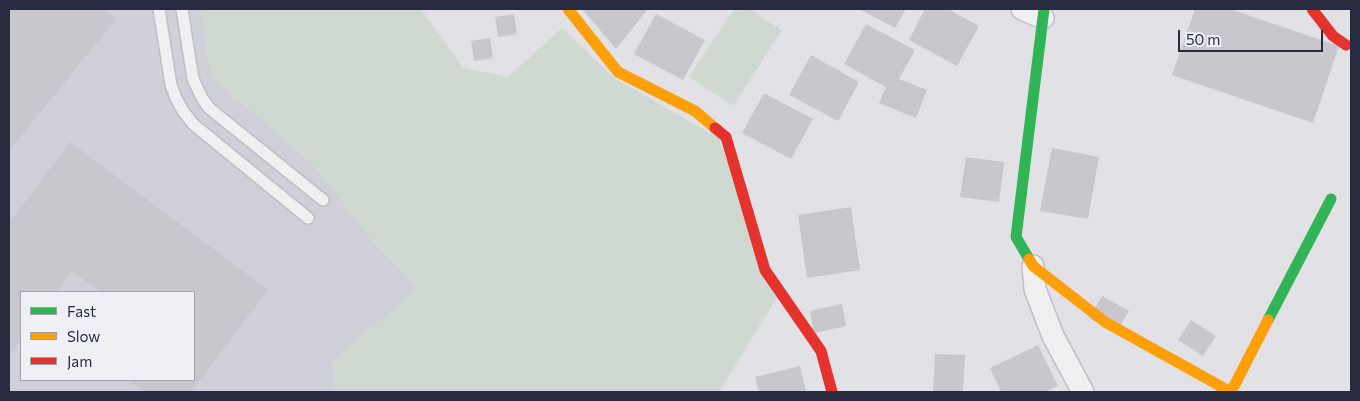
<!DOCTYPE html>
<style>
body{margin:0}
#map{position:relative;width:1360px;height:401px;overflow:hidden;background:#e1e1e6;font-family:Commissioner,sans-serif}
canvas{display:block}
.frame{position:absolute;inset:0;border:10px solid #282b3f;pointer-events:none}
.legend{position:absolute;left:20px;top:291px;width:175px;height:90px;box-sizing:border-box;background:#eef0f6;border:1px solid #9fa1ad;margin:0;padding:6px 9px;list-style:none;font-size:15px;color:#282b3f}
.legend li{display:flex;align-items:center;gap:10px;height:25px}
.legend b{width:25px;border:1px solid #9fa1ad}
.scale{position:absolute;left:1178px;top:30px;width:145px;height:22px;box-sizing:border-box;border:2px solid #282b3f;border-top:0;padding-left:6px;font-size:15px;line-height:18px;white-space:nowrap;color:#282b3f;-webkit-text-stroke:4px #eef0f6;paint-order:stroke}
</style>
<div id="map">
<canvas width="1360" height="401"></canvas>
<div class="frame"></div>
<ul class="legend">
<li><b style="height:6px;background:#30b455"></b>Fast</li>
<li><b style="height:6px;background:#ff9f0a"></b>Slow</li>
<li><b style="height:6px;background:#e5322d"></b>Jam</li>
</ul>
<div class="scale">50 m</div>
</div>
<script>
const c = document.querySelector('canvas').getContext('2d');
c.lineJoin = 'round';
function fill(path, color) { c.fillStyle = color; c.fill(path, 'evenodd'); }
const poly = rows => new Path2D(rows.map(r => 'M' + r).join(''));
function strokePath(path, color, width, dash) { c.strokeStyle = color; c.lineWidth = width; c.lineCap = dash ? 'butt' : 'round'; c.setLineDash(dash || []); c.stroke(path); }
fill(poly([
 [9,9,201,9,211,76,312,163,376,245,419,288,333,360,335,392,9,392],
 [21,292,194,292,194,380,21,380]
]), '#cfd0d9');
fill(poly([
 [201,9,421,9,463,68,508,77,562,28,614,78,719,138,777,297,719,392,335,392,333,360,418,288,376,245,312,163,211,76],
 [734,9,749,9,782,30,733,106,689,77]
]), '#cfd9d1');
fill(poly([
 [9,9,103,9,116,19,9,151],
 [582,9,648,9,616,49],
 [859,9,906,9,895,28],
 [925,9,948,9,979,26,957,66,909,40],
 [1195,9,1230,9,1339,46,1313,123,1172,75],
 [514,14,517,34,498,37,495,17],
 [656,14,705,40,683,80,634,54],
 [866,24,915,50,899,79,927,90,916,118,879,103,886,87,844,64],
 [490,38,493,58,474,61,471,41],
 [811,55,859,82,838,121,789,95],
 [764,93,813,119,791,159,742,133],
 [70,142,268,290,191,392,145,392,128,380,194,380,194,292,101,292,72,271,57,292,21,292,21,340,9,356,9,223],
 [1052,148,1099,157,1088,219,1040,211],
 [966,157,1004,162,999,202,960,197],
 [851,207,860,270,807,278,798,215],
 [1102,296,1129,311,1116,333,1089,318],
 [842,304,846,326,814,333,810,311],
 [1191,320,1216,336,1203,356,1178,340],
 [1038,345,1058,386,1045,392,1001,392,990,368],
 [935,354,965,355,963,392,933,392],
 [800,366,806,392,759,392,755,377]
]), '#c7c7cd');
const lane = poly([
 [159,9,171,85,176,98,183,111,193,124,308,218],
 [182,9,193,79,202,98,209,108,323,200]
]);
const street = poly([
 [1022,9,1043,18],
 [1033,266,1035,289,1053,336,1083,392]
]);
strokePath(lane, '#bfbfc4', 14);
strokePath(street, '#bfbfc4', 24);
strokePath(lane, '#f0f0f2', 11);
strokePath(street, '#f0f0f2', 21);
strokePath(poly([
 [1029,259,1016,237,1044,9],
 [1268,320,1331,199]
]), '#30b455', 11);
strokePath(poly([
 [568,9,618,72,695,111,715,128],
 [1029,259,1033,266,1105,322,1231,392,1268,320]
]), '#ff9f0a', 11);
strokePath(poly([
 [1312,9,1333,36,1346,45],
 [715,128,726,137,765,270,821,351,832,392]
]), '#e5322d', 11);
</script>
